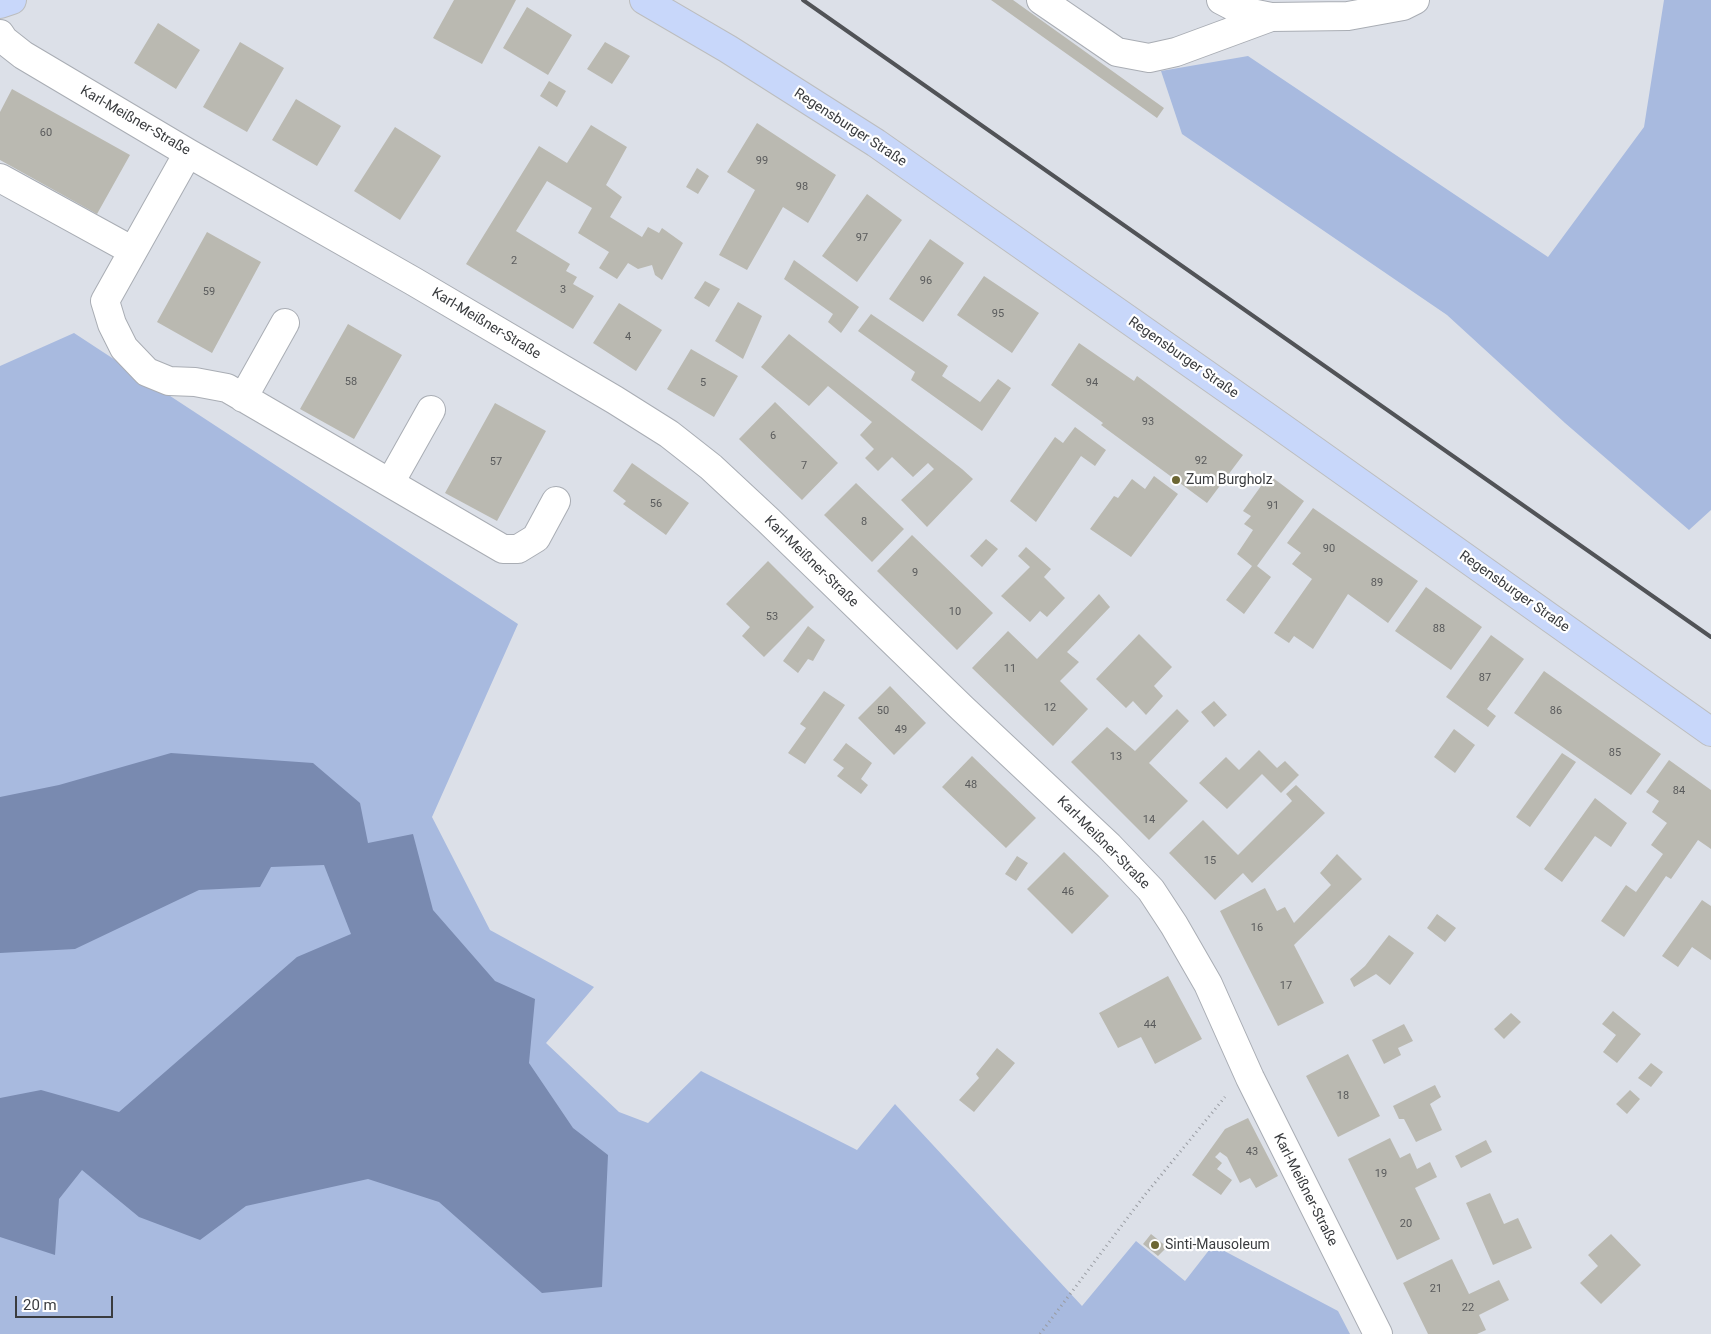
<!DOCTYPE html>
<meta charset="utf-8">
<style>
body{margin:0}
#map{position:relative;width:1711px;height:1334px;overflow:hidden;background:#dce0e8;font-family:Roboto,sans-serif}
canvas{display:block}
.scale{position:absolute;left:15px;top:1296px;width:98px;height:22px;box-sizing:border-box;border:2px solid #3a3c3f;border-top:0;padding-left:6px;font-size:15px;line-height:18px;white-space:nowrap;color:#3a3c3f;-webkit-text-stroke:4px #fff;paint-order:stroke}
</style>
<div id="map">
<canvas width="1711" height="1334"></canvas>
<div class="scale">20 m</div>
</div>
<script>
const c = document.querySelector('canvas').getContext('2d');
c.lineJoin = 'round';
function fill(path, color) { c.fillStyle = color; c.fill(path, 'evenodd'); }
const poly = rows => new Path2D(rows.map(r => 'M' + r).join(''));
function strokePath(path, color, width, dash) { c.strokeStyle = color; c.lineWidth = width; c.lineCap = dash ? 'butt' : 'round'; c.setLineDash(dash || []); c.stroke(path); }
function write(font, color, halo, rows, align = 'center') {
  c.font = font + ' Roboto,sans-serif'; c.lineWidth = 4.5; c.setLineDash([]); c.textBaseline = 'middle'; c.strokeStyle = halo; c.fillStyle = color; for (const [text, x, y, turn = 0] of rows) {
    c.save(); c.translate(x, y); c.rotate((+turn || 0) * Math.PI / 180); c.textAlign = isNaN(turn) ? turn : align; if (halo) c.strokeText(text, 0, 0); c.fillText(text, 0, 0); c.restore();
  }
}
fill(poly([
 [1664,0,1711,0,1711,510,1689,530,1565,423,1447,315,1182,134,1161,71,1248,56,1548,257,1644,127],
 [74,333,518,624,432,817,490,930,594,987,546,1043,619,1112,648,1123,701,1071,857,1150,895,1104,1082,1306,1136,1241,1185,1281,1213,1245,1338,1311,1350,1334,0,1334,0,366]
]), '#a8badf');
fill(poly([
 [171,753,313,763,360,803,368,843,413,834,433,910,495,981,535,999,529,1063,573,1128,608,1155,602,1287,542,1293,439,1202,368,1179,246,1206,200,1240,139,1217,82,1170,59,1199,55,1255,0,1237,0,1098,41,1090,119,1112,297,957,351,934,324,865,271,867,260,887,199,890,75,949,0,953,0,797,59,785]
]), '#798ab0');
fill(poly([
 [454,0,516,0,482,64,433,38],
 [991,0,1013,0,1164,108,1157,118],
 [527,7,572,35,548,75,503,48],
 [158,23,200,50,176,89,134,63],
 [240,42,284,68,247,132,203,107],
 [605,42,630,56,612,84,587,69],
 [549,81,566,91,557,107,540,96],
 [12,89,130,155,97,214,0,160,0,112],
 [296,99,341,126,317,166,272,140],
 [757,123,836,175,808,223,783,207,747,270,719,255,755,190,727,172],
 [591,125,627,147,606,185,622,197,610,217,642,237,648,227,659,233,662,228,683,243,662,280,655,275,652,265,638,269,628,263,617,279,599,268,609,252,578,233,592,208,547,181,516,231,570,264,566,271,577,277,573,284,594,296,573,329,466,264,539,146,567,163],
 [395,127,441,156,400,220,354,191],
 [697,168,709,176,698,194,686,187],
 [867,194,902,220,857,282,822,256],
 [207,232,261,262,212,353,157,322],
 [930,239,964,263,923,322,889,299],
 [794,260,859,307,841,333,828,322,833,314,784,279],
 [984,276,1039,313,1012,353,957,315],
 [705,281,720,289,709,307,694,298],
 [738,302,762,316,743,359,715,341],
 [619,303,662,330,636,371,593,343],
 [871,314,948,366,942,376,980,402,998,379,1011,388,982,431,911,380,915,372,858,331],
 [348,324,402,355,354,439,300,409],
 [789,334,962,469,973,479,927,527,901,500,934,469,928,463,913,477,892,457,878,471,865,458,874,449,860,435,872,422,828,386,809,406,761,367],
 [1079,343,1134,381,1137,376,1243,455,1207,503,1101,425,1103,423,1051,385],
 [691,349,738,376,714,417,667,389],
 [775,402,838,463,802,500,739,439],
 [495,403,546,431,497,521,445,493],
 [1075,427,1106,450,1095,466,1081,456,1036,522,1010,501,1055,437,1063,443],
 [632,463,689,503,666,535,623,504,626,501,613,491],
 [1269,475,1304,501,1257,566,1271,577,1244,614,1226,600,1252,566,1237,554,1253,530,1244,524,1251,516,1243,511],
 [1154,476,1178,494,1131,557,1090,529,1114,496,1118,498,1132,479,1145,489],
 [856,483,904,529,872,562,824,515],
 [1313,508,1418,581,1388,623,1348,594,1313,649,1294,636,1289,643,1274,633,1312,579,1292,564,1301,553,1287,543],
 [912,535,993,613,957,650,877,571],
 [986,539,998,549,982,567,970,556],
 [1026,547,1051,569,1044,577,1065,598,1047,617,1040,611,1030,622,1001,596,1030,567,1018,556],
 [768,561,814,607,764,657,742,636,750,627,726,604],
 [1426,587,1482,627,1451,670,1395,631],
 [1099,594,1110,607,1067,652,1079,662,1060,681,1088,709,1053,746,972,668,1008,631,1037,659],
 [808,626,825,640,813,661,808,659,798,673,783,661],
 [1139,634,1172,667,1154,686,1163,696,1146,715,1133,701,1126,708,1096,679],
 [1491,635,1524,659,1487,709,1496,716,1488,727,1446,697],
 [1544,671,1661,754,1631,795,1514,713],
 [890,686,926,723,894,755,858,718],
 [824,691,845,705,805,764,788,753,806,728,800,724],
 [1214,701,1227,715,1214,727,1201,712],
 [1177,709,1189,721,1149,763,1188,801,1149,840,1071,762,1107,727,1135,751],
 [1454,729,1475,745,1455,773,1434,757],
 [846,743,872,763,861,779,868,785,861,794,837,776,844,768,833,760],
 [1259,750,1277,768,1285,761,1299,775,1281,793,1262,774,1227,809,1199,783,1226,757,1239,770],
 [1562,753,1576,762,1530,827,1516,817],
 [972,756,1036,818,1006,848,942,787],
 [1669,760,1711,790,1711,849,1698,840,1671,879,1666,876,1624,937,1601,921,1626,885,1636,892,1663,854,1651,845,1667,823,1652,812,1659,801,1646,792],
 [1296,785,1325,813,1252,883,1243,873,1215,900,1169,853,1203,820,1238,855,1292,801,1286,794],
 [1595,798,1627,823,1611,847,1595,836,1562,882,1544,869],
 [1064,852,1109,896,1072,934,1027,889],
 [1337,854,1362,879,1294,945,1324,1003,1278,1026,1220,911,1265,888,1277,911,1285,907,1294,923,1331,885,1320,873],
 [1017,856,1028,863,1016,881,1005,874],
 [1702,900,1711,906,1711,960,1692,947,1678,967,1662,956],
 [1437,914,1456,928,1445,942,1427,928],
 [1389,935,1414,953,1390,985,1376,974,1354,987,1350,979,1365,966],
 [1168,976,1202,1039,1155,1064,1141,1037,1118,1048,1099,1013],
 [1613,1011,1641,1034,1617,1063,1603,1052,1616,1035,1602,1024],
 [1511,1013,1521,1022,1504,1039,1494,1029],
 [1404,1024,1413,1041,1398,1048,1401,1055,1384,1064,1372,1040],
 [997,1048,1015,1063,974,1112,959,1100,979,1078,976,1074],
 [1348,1054,1380,1116,1338,1137,1306,1076],
 [1651,1063,1663,1072,1651,1087,1638,1078],
 [1435,1085,1441,1097,1430,1104,1442,1130,1416,1142,1404,1119,1399,1119,1393,1106],
 [1630,1090,1640,1099,1627,1114,1616,1104],
 [1248,1118,1278,1176,1256,1188,1250,1178,1240,1183,1227,1157,1220,1152,1215,1157,1222,1163,1217,1169,1232,1180,1221,1195,1192,1175,1225,1129],
 [1390,1138,1400,1158,1410,1153,1417,1169,1430,1162,1437,1177,1415,1188,1440,1239,1397,1260,1348,1159],
 [1486,1140,1492,1152,1461,1168,1455,1156],
 [1490,1193,1504,1224,1518,1218,1532,1248,1493,1265,1466,1203],
 [1151,1234,1167,1247,1158,1256,1143,1244],
 [1611,1234,1641,1265,1601,1304,1580,1283,1598,1266,1588,1255],
 [1452,1259,1469,1294,1499,1280,1509,1300,1479,1315,1486,1330,1477,1334,1428,1334,1403,1283]
]), '#bab9b1');
const minor = poly([
 [1041,0,1117,52,1149,58,1176,52,1271,17],
 [1221,0,1242,11,1271,17,1348,16,1403,6,1415,0],
 [0,34,4,40,23,55,188,153,413,281,615,400,669,434,711,467,769,521,962,708,1109,846,1151,890,1174,925,1208,984,1250,1078,1378,1334],
 [188,153,105,301,112,324,124,348,147,372,169,381,195,382,227,388,503,549,518,549,536,538,556,501],
 [0,178,133,251],
 [243,398,285,323],
 [390,483,431,410]
]);
const major = poly([
 [644,0,728,49,876,143,1270,419,1711,732],
 [0,4,12,0]
]);
strokePath(minor, '#a9adb4', 30);
strokePath(major, '#bcbdbe', 30);
strokePath(poly([
 [1040,1334,1144,1196,1225,1097]
]), '#989ba1', 3, [1, 4]);
strokePath(minor, '#fff', 28);
strokePath(major, '#c8d7fa', 28);
strokePath(poly([
 [803,0,1711,637]
]), '#515357', 4);
for (const [x, y, r, color] of [
 [1176,480,5,"#6c6633"],
 [1155,1245,5,"#6c6633"]
]) { const dot = new Path2D(); dot.arc(x, y, r, 0, 2 * Math.PI); c.fillStyle = color; c.fill(dot); strokePath(dot, '#fff', 2); }
write('11px', '#5a5b5c', null, [
 ["60",46,133],
 ["99",762,161],
 ["98",802,187],
 ["97",862,238],
 ["2",514,261],
 ["96",926,281],
 ["3",563,290],
 ["59",209,292],
 ["95",998,314],
 ["4",628,337],
 ["58",351,382],
 ["5",703,383],
 ["94",1092,383],
 ["93",1148,422],
 ["6",773,436],
 ["92",1201,461],
 ["57",496,462],
 ["7",804,466],
 ["56",656,504],
 ["91",1273,506],
 ["8",864,522],
 ["90",1329,549],
 ["9",915,573],
 ["89",1377,583],
 ["10",955,612],
 ["53",772,617],
 ["88",1439,629],
 ["11",1010,669],
 ["87",1485,678],
 ["12",1050,708],
 ["50",883,711],
 ["86",1556,711],
 ["49",901,730],
 ["85",1615,753],
 ["13",1116,757],
 ["48",971,785],
 ["84",1679,791],
 ["14",1149,820],
 ["15",1210,861],
 ["46",1068,892],
 ["16",1257,928],
 ["17",1286,986],
 ["44",1150,1025],
 ["18",1343,1096],
 ["43",1252,1152],
 ["19",1381,1174],
 ["20",1406,1224],
 ["21",1436,1289],
 ["22",1468,1308]
]);
write('14px', '#3a3c3f', '#fff', [
 ["Karl-Meißner-Straße",135,121,30],
 ["Regensburger Straße",850,128,33],
 ["Karl-Meißner-Straße",486,324,31],
 ["Regensburger Straße",1183,358,35],
 ["Karl-Meißner-Straße",811,562,44],
 ["Regensburger Straße",1514,592,35],
 ["Karl-Meißner-Straße",1103,843,45],
 ["Karl-Meißner-Straße",1305,1190,63]
]);
write('14px', '#3a3c3f', '#fff', [
 ["Zum Burgholz",1186,480],
 ["Sinti-Mausoleum",1165,1245]
], 'left');
</script>
